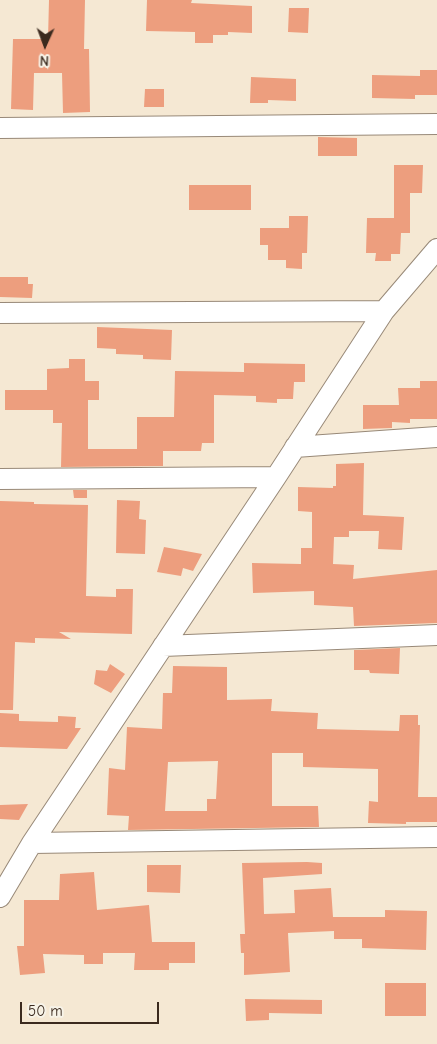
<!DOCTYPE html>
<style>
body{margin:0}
#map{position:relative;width:437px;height:1044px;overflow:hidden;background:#f5e8d3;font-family:"Comic Neue",sans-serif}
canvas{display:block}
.north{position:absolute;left:20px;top:20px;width:50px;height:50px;-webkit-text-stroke:4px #f7f3e8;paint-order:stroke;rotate:182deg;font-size:14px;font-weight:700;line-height:20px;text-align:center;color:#3b2a1e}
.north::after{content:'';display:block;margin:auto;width:18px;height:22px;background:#3b2a1e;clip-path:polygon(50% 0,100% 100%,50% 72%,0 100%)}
.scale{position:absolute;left:20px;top:1002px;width:139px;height:22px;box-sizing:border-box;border:2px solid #3b2a1e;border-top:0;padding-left:6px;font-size:15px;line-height:18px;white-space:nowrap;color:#3b2a1e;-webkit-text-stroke:4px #f7f3e8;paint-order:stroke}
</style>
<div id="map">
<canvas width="437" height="1044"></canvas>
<div class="north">N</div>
<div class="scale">50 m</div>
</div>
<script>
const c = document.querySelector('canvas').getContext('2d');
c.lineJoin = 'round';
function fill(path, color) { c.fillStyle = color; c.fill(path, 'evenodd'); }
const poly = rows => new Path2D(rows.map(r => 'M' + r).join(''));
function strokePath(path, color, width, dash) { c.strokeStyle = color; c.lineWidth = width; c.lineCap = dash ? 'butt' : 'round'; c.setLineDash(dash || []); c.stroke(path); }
fill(poly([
 [49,0,85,0,84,49,89,49,90,112,63,113,62,73,34,73,33,110,11,109,13,39,48,39],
 [147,0,192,0,191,3,252,6,252,33,228,32,228,35,213,35,213,43,195,43,195,32,146,31],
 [289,8,309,8,308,33,288,32],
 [420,70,437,70,437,95,415,95,415,99,372,98,372,75,420,76],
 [251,77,296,79,296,101,268,100,268,103,250,103],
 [145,89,164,89,164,107,144,107],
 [318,137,357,138,357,156,318,156],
 [394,165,423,165,422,193,410,193,410,233,401,233,400,254,391,254,391,261,375,261,376,253,366,253,367,218,394,218],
 [189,185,251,185,251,210,189,210],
 [289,216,308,216,307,253,302,253,302,269,286,268,286,260,268,260,268,245,260,245,260,228,289,228],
 [0,277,28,277,28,284,33,284,32,298,0,297],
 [97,327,172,330,171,360,143,359,143,355,116,354,116,349,97,348],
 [69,359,85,359,85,381,99,381,99,400,88,400,88,449,137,449,137,417,174,417,175,371,244,372,244,363,305,364,305,382,294,382,293,399,277,399,277,403,256,402,256,396,214,395,214,443,202,443,201,451,163,451,163,466,61,467,62,423,53,423,53,410,5,410,5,390,47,390,47,369,69,368],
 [420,381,437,381,437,419,410,419,410,423,392,422,392,428,363,429,363,405,399,405,398,388,420,388],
 [364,463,363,515,404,517,402,550,378,549,379,531,349,531,349,537,334,537,333,564,354,565,353,579,437,570,437,623,354,626,353,607,314,605,314,591,253,593,252,563,301,564,301,548,312,548,312,512,298,511,298,487,333,488,333,486,336,486,336,464],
 [73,490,87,490,87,498,74,498],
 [117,500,140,501,139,519,146,520,145,554,116,553],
 [0,501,34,502,34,504,88,505,86,596,116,597,116,589,133,589,132,634,59,632,71,639,35,638,35,643,15,642,13,710,0,710],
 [164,547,202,554,193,571,183,568,181,576,157,572],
 [400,648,399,674,370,673,369,670,354,670,354,650],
 [110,664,125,674,111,693,94,684,96,670,107,671],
 [173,666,227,667,227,700,272,699,271,711,318,713,317,729,399,731,400,715,418,715,418,725,420,725,418,797,437,797,437,822,406,822,406,824,368,823,369,801,378,802,378,769,303,767,303,753,272,753,272,806,318,806,319,827,128,830,129,816,107,815,109,768,125,770,127,727,162,729,163,693,172,693],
 [218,761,216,799,207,799,207,811,165,811,168,762],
 [0,713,19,714,19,721,58,722,58,716,76,717,75,728,81,728,67,749,0,747],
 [28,804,19,820,0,819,0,805],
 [307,862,322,863,322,874,263,878,264,914,295,913,294,890,331,888,333,917,385,917,385,910,427,911,426,950,362,948,362,939,334,939,334,931,288,933,290,972,244,975,244,953,241,953,240,934,245,934,242,863],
 [147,865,181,865,180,893,147,892],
 [94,872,97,910,149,905,152,942,195,942,195,963,169,963,169,970,134,970,135,953,103,953,103,964,84,964,84,955,43,954,45,973,20,975,17,946,24,946,24,900,59,900,60,874],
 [385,983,426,983,426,1016,385,1016],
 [245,999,322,1000,322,1014,269,1013,269,1020,246,1021]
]), '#ed9e7e');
const minor = poly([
 [0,128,437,124],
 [0,313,384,311],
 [295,447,437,437],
 [0,479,276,477],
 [163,646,437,635],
 [32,843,437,837],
 [0,897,32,843,276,477,384,311,437,249]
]);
strokePath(minor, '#988978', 22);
strokePath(minor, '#fff', 20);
</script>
